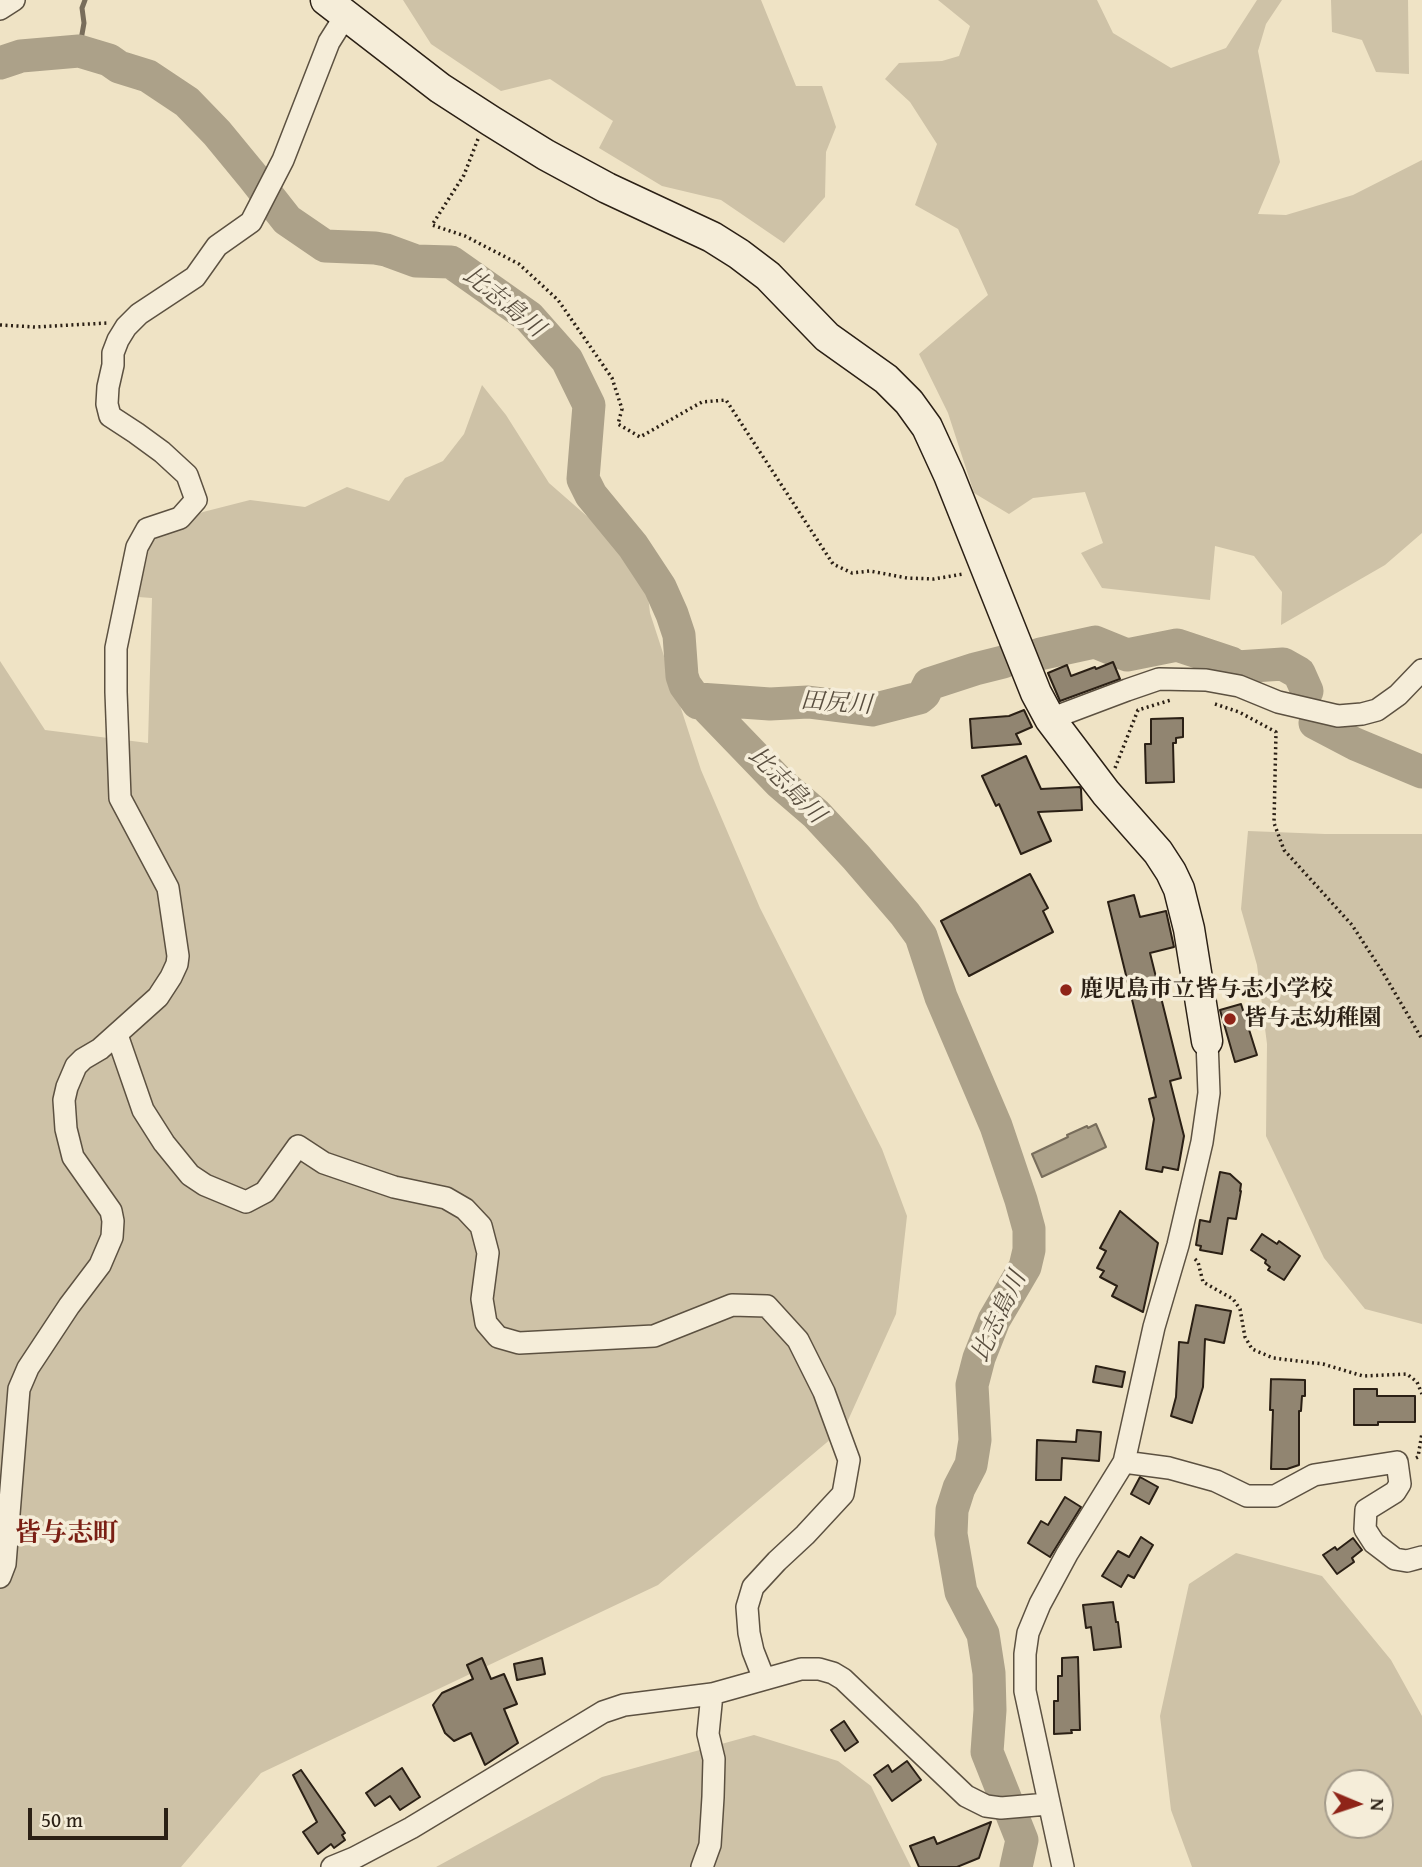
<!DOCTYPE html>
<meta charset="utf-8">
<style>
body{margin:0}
#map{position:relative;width:1422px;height:1867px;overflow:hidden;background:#efe3c5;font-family:"Gentium Book Plus",serif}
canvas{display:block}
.north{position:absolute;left:1324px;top:1769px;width:70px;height:70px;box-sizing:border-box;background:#f5edd9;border:2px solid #a49b8b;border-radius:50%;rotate:92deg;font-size:19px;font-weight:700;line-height:28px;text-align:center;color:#2b2015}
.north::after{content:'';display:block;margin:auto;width:24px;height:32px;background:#8f2418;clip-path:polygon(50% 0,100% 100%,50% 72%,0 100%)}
.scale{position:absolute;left:28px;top:1808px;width:140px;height:32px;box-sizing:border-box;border:4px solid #2b2015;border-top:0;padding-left:9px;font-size:21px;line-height:24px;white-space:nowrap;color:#2b2015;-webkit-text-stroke:5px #f5edd9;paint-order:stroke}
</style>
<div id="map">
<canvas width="1422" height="1867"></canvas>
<div class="north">N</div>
<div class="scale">50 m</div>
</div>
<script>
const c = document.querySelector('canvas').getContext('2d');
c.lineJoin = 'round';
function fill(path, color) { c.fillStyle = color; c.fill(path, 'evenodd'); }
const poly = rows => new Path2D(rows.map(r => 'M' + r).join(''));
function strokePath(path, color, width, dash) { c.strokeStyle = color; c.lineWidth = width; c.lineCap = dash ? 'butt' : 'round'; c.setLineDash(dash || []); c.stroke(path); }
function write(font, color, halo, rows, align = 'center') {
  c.font = font + ' "Gentium Book Plus","Noto Serif JP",serif'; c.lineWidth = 7; c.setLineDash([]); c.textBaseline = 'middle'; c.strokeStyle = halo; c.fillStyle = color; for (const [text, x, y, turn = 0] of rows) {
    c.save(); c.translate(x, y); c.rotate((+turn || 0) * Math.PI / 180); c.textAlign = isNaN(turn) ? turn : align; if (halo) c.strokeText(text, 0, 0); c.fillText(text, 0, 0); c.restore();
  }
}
fill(poly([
 [403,0,761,0,796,86,822,86,836,127,826,152,825,197,784,243,721,200,662,186,599,148,613,121,550,79,501,91,431,44],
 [938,0,1097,0,1113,33,1171,68,1226,48,1257,0,1282,0,1266,24,1258,51,1280,162,1258,214,1286,215,1353,195,1422,160,1422,533,1385,565,1281,625,1282,592,1254,556,1215,546,1210,600,1102,588,1081,553,1103,543,1085,492,1033,498,1009,514,974,493,948,413,919,354,988,295,958,229,915,205,937,144,910,102,885,79,899,63,942,61,959,56,970,26],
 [1331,0,1408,0,1409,74,1376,72,1362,40,1332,32],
 [482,385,506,415,549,483,597,525,628,563,648,596,650,613,701,770,760,908,882,1149,907,1216,896,1314,845,1427,658,1585,261,1773,181,1867,0,1867,0,661,45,730,148,743,152,598,138,597,152,536,203,512,250,500,305,507,347,487,389,501,405,478,443,461,464,434],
 [1248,831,1325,834,1422,834,1422,1324,1365,1309,1324,1258,1266,1136,1267,1044,1257,965,1241,909],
 [1236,1553,1322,1576,1391,1660,1422,1716,1422,1867,1192,1867,1171,1810,1160,1716,1189,1584],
 [1338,1783,1380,1783,1380,1825,1338,1825],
 [754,1735,838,1761,871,1786,911,1867,436,1867,602,1777]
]), '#cec2a7');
const water = poly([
 [1096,1124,1106,1147,1042,1177,1032,1154,1068,1137,1067,1135,1087,1126,1088,1128,1096,1124]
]);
fill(water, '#aca189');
strokePath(water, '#786d5b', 2);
strokePath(poly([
 [79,51,84,23,82,8,85,0]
]), '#786d5b', 5);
strokePath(poly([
 [0,63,21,56,79,51,109,60,119,67,148,76,187,102,217,133,254,178,287,220,325,246,375,248,386,250,416,261,451,262,529,317,567,360,589,405,583,479,591,495,633,546,660,587,672,614,679,635,682,676,685,685,698,703,699,699,770,704,808,702,872,710,919,698,924,694,929,684,975,669,1003,662],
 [1040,654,1095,642,1127,655,1177,645,1231,663,1237,667,1283,664,1299,673,1307,691],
 [699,699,780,783,816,814,856,857,905,914,921,936,941,997,996,1126,1021,1200,1029,1229,1029,1250,1025,1267,994,1320,979,1358,972,1385,975,1440,971,1465,959,1488,952,1510,951,1534,961,1592,983,1634,989,1673,990,1710,987,1752,1022,1840,1016,1867],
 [1315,723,1355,744,1422,772]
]), '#aca189', 33);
const building = poly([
 [1113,662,1120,679,1060,701,1048,673,1067,665,1071,676,1095,667,1096,669,1113,662],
 [1024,710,1032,727,1016,734,1021,744,972,748,970,719,1009,716,1024,710],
 [1183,718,1183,737,1176,738,1176,743,1173,743,1174,782,1146,783,1145,744,1151,744,1151,719,1183,718],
 [1026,756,1041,789,1080,787,1081,789,1082,810,1038,812,1051,841,1021,854,999,804,996,806,982,776,1026,756],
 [1030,874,1048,908,1043,911,1053,932,969,976,941,921,1030,874],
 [1134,895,1140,917,1166,911,1174,947,1150,953,1181,1078,1170,1081,1184,1136,1178,1170,1163,1167,1162,1172,1146,1169,1154,1119,1149,1099,1156,1097,1108,902,1134,895],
 [1241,1004,1257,1055,1235,1062,1220,1010,1241,1004],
 [1220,1172,1230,1174,1241,1184,1240,1191,1241,1191,1236,1219,1228,1218,1222,1254,1200,1250,1201,1246,1196,1245,1200,1220,1210,1222,1220,1172],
 [1120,1211,1158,1243,1143,1312,1112,1296,1117,1286,1100,1277,1104,1271,1097,1268,1106,1251,1100,1248,1120,1211],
 [1262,1234,1277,1244,1279,1241,1300,1256,1284,1280,1268,1270,1270,1267,1265,1263,1266,1260,1251,1250,1262,1234],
 [1196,1305,1231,1311,1224,1343,1205,1339,1203,1387,1192,1423,1171,1416,1176,1397,1179,1342,1188,1343,1196,1305],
 [1096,1366,1125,1372,1122,1387,1093,1382,1096,1366],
 [1271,1379,1305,1380,1305,1396,1302,1396,1301,1411,1299,1411,1299,1465,1287,1469,1271,1469,1273,1410,1270,1410,1271,1379],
 [1354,1389,1377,1389,1377,1396,1415,1396,1415,1422,1378,1422,1378,1425,1354,1425,1354,1389],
 [1077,1430,1101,1432,1099,1461,1062,1458,1061,1480,1036,1480,1037,1440,1076,1442,1077,1430],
 [1140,1477,1158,1487,1149,1504,1131,1494,1140,1477],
 [1065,1497,1081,1507,1050,1557,1028,1543,1041,1521,1048,1525,1065,1497],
 [1141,1537,1153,1545,1134,1578,1128,1575,1121,1587,1102,1576,1118,1551,1129,1557,1141,1537],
 [1353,1538,1362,1550,1352,1558,1354,1562,1337,1574,1323,1555,1335,1547,1337,1550,1353,1538],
 [1113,1602,1116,1622,1118,1622,1121,1647,1094,1650,1091,1627,1086,1628,1083,1605,1113,1602],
 [1078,1657,1080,1730,1071,1730,1072,1733,1054,1734,1054,1701,1058,1701,1058,1676,1062,1676,1062,1658,1078,1657],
 [482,1658,491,1679,504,1674,517,1704,504,1709,518,1743,485,1765,471,1733,454,1741,445,1733,433,1705,442,1693,473,1679,467,1665,482,1658],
 [542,1658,545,1674,517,1680,514,1664,542,1658],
 [844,1721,858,1742,845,1751,831,1730,844,1721],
 [907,1761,921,1780,892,1801,874,1775,888,1765,892,1772,907,1761],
 [402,1768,420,1797,400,1810,390,1796,375,1806,366,1793,402,1768],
 [301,1770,345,1833,342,1835,345,1840,334,1848,331,1844,318,1854,303,1832,317,1822,293,1775,301,1770],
 [991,1822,979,1858,957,1867,919,1867,910,1846,934,1837,937,1844,991,1822]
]);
fill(building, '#918571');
strokePath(building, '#2b2015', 2);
const street = poly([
 [0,9,14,0],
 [1050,719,1127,690,1159,679,1206,680,1239,686,1278,702,1338,716,1362,714,1377,710,1398,695,1422,670],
 [117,1035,143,1110,164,1143,190,1175,205,1185,246,1202,265,1192,298,1146,324,1163,394,1187,446,1198,465,1209,481,1226,488,1253,482,1299,486,1323,498,1337,519,1343,654,1336,732,1305,767,1306,798,1340,824,1392,849,1460,843,1494,805,1535,777,1561,753,1587,747,1607,749,1633,753,1651,764,1679],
 [1124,1462,1169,1468,1216,1481,1247,1496,1275,1496,1314,1475,1397,1462,1400,1484,1395,1492,1366,1510,1365,1529,1374,1543,1395,1559,1407,1561,1422,1557],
 [0,1577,5,1564,19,1389,28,1368,69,1306,100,1265,112,1237,113,1221,111,1211,73,1157,66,1129,64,1100,67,1087,76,1066,83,1059,100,1049,158,997,171,977,177,964,178,956,168,888,120,798,116,692,116,648,137,547,147,529,180,518,196,500,187,475,162,452,136,433,110,416,107,404,108,387,113,365,113,353,118,340,126,327,139,314,195,277,217,246,251,222,283,160,329,42,346,15],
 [332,1867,354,1858,411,1828,603,1712,624,1705,712,1694,801,1669,819,1669,833,1673,843,1679,966,1796,986,1806,1001,1808,1048,1804],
 [702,1867,710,1845,713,1797,714,1759,708,1734,712,1694],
 [1063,1867,1025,1691,1025,1654,1028,1633,1040,1604,1067,1554,1124,1462,1154,1327,1178,1245,1202,1142,1209,1093,1207,1041]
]);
const secondary = poly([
 [326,0,440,88,491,121,546,155,607,188,712,237,739,254,768,276,827,337,886,379,909,402,927,427,949,475,1036,693,1050,719,1106,793,1158,852,1171,872,1179,889,1189,929,1207,1041]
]);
strokePath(street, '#5c5141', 24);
strokePath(secondary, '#2b2015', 33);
strokePath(poly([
 [478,139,464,175,432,225,465,236,519,264,558,300,612,378,622,409,618,424,640,437,702,402,726,400,833,564,852,573,870,571,907,578,934,579,963,574],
 [0,325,35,327,107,323],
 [1215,704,1239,712,1276,732,1274,823,1284,850,1352,925,1382,971,1422,1039],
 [1115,768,1138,710,1171,700],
 [1195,1259,1198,1262,1203,1282,1233,1299,1240,1309,1245,1337,1252,1349,1273,1358,1323,1364,1363,1376,1407,1374,1417,1382,1422,1394],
 [1416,1458,1418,1457,1422,1433]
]), '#2b2015', 3.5, [2, 3.5]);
strokePath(street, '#f5edd9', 21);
strokePath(secondary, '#f5edd9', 30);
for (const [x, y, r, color] of [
 [1066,990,7,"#8f2418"],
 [1230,1019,7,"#8f2418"]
]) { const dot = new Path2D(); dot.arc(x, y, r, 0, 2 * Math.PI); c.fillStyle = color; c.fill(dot); strokePath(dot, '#f5edd9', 2.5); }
write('bold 23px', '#2b2015', '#f5edd9', [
 ["鹿児島市立皆与志小学校",1080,990],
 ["皆与志幼稚園",1244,1019]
], 'left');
write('italic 24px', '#584d3e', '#f5edd9', [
 ["比志島川",503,303,39],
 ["田尻川",836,704,4],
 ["比志島川",786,786,45],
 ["比志島川",1000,1317,-65]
]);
write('bold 26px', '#7a1f14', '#f5edd9', [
 ["皆与志町",67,1534]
]);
</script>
